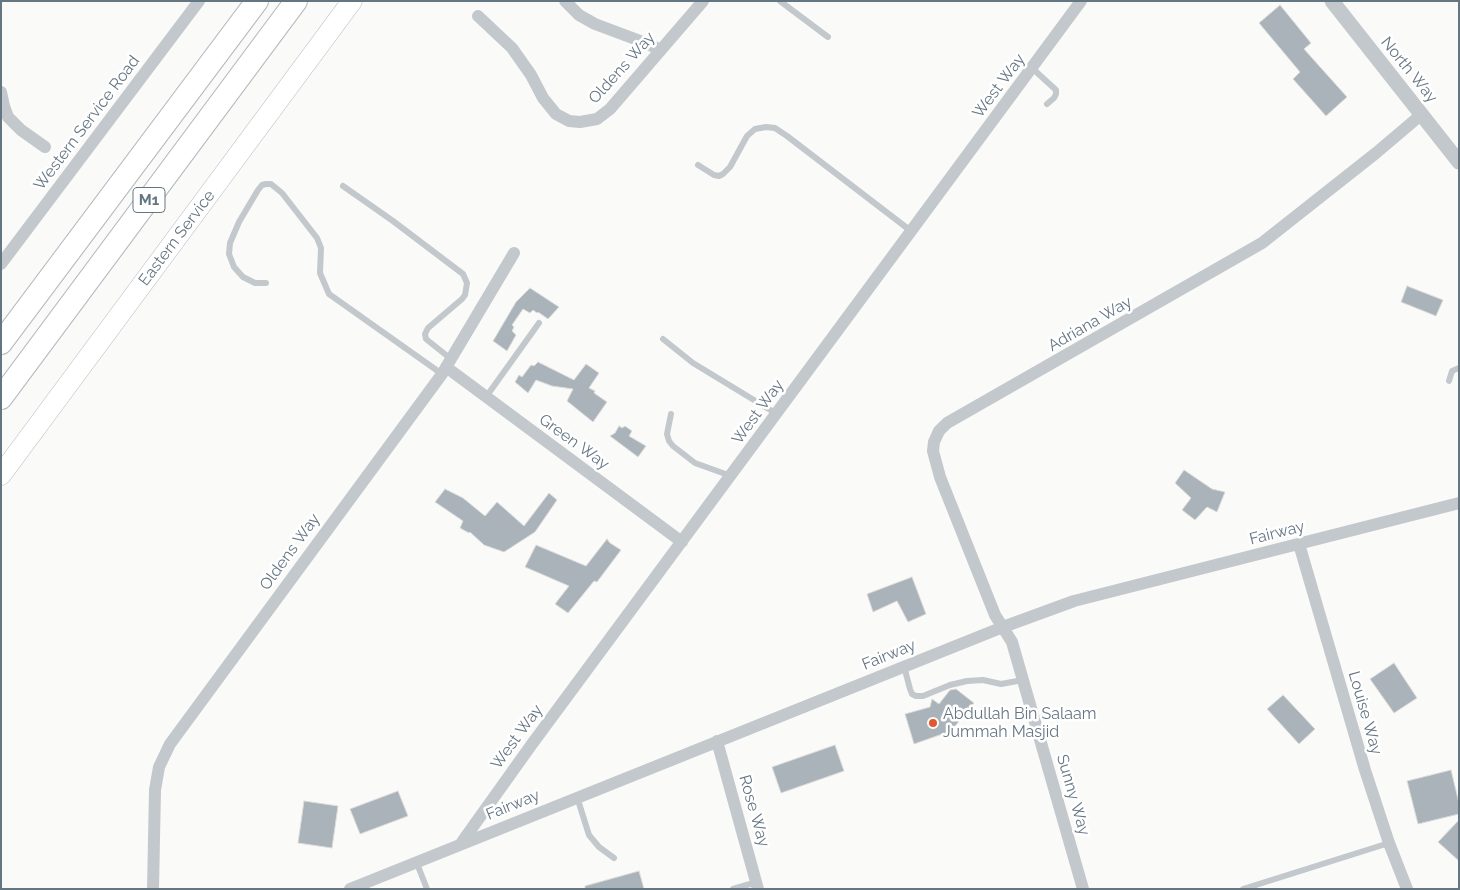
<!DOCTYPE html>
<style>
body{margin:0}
#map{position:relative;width:1460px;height:890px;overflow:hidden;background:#fafaf8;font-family:Raleway,sans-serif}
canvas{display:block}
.frame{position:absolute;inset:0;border:2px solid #657683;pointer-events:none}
</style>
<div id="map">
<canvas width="1460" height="890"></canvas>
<div class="frame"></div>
</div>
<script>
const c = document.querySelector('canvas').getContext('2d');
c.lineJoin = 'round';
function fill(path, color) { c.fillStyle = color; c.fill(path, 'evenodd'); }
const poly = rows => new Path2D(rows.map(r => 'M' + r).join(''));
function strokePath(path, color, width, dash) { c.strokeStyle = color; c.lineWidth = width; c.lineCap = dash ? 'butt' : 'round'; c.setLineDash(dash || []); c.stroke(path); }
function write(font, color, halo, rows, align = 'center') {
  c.font = font + ' Raleway,sans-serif'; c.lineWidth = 5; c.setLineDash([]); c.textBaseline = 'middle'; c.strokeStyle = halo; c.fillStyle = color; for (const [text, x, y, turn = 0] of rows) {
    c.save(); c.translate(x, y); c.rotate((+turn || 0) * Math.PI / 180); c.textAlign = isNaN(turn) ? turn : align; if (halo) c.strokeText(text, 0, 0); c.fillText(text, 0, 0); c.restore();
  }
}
const building = poly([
 [1280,5,1311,43,1304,49,1347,97,1326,116,1293,79,1300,72,1259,23,1280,5],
 [1407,286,1443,300,1436,316,1401,302,1407,286],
 [530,288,559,307,548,319,538,312,537,313,533,310,530,313,523,309,512,325,514,327,512,331,516,335,507,351,493,341,516,302,530,288],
 [538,362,574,380,586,364,599,373,589,388,595,391,594,393,607,402,593,422,567,401,573,389,552,386,536,380,528,393,515,382,519,375,522,377,531,365,534,366,538,362],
 [619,426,622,428,625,426,632,431,629,436,646,446,638,457,610,436,615,433,619,426],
 [1184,470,1212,489,1225,492,1217,512,1207,507,1195,520,1182,510,1191,498,1175,483,1184,470],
 [445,489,463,498,485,516,497,502,524,526,549,493,557,500,535,532,504,552,484,545,470,532,469,533,460,528,463,521,435,502,445,489],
 [607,539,610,543,621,550,597,582,594,581,568,613,555,604,569,586,525,567,536,545,586,566,607,539],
 [912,577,926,614,908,622,897,601,873,612,867,594,912,577],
 [1394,663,1417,698,1394,713,1370,679,1394,663],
 [956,689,974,703,951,731,914,744,905,714,930,707,932,699,939,704,950,690,956,689],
 [1283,695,1315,729,1299,744,1267,709,1283,695],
 [835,745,844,771,781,793,772,767,835,745],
 [1451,770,1459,803,1459,814,1418,824,1407,781,1451,770],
 [398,791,408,816,360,834,350,809,398,791],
 [304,801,338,806,332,848,298,843,304,801],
 [1459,820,1459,861,1438,842,1459,820],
 [639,871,644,889,585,889,585,886,639,871]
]);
fill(building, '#aab3b9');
strokePath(building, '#dcdcda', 1);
const primary = poly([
 [1,475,352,1]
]);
const motorway = poly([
 [1,343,257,1],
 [1,398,296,1]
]);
strokePath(primary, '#b5babe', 21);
strokePath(motorway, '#b4b9bd', 24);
strokePath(poly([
 [780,1,828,37],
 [1032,68,1056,90,1056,94,1054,98,1047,104],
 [698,165,714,175,719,176,723,174,730,167,747,136,755,129,766,127,775,128,787,136,911,231],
 [343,186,393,221,463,274,467,283,465,295,462,299,428,328,425,334,426,339,451,359],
 [266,283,255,283,243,277,234,267,229,254,230,243,239,222,258,190,262,185,266,184,271,184,282,193,317,238,321,248,320,273,329,294,442,374],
 [663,339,693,363,777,414],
 [1449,381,1452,371,1459,368],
 [486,397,539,323],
 [671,414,667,434,669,441,673,446,695,463,731,476],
 [904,666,910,689,912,694,916,696,923,696,950,685,967,681,983,680,1001,684,1023,680],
 [577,797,589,835,599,847,614,858],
 [416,861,427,889],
 [733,889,757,882],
 [1243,889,1389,843]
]), '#c3c8cc', 6);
strokePath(poly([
 [565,1,579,15,595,24,643,42,661,50],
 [478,16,512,48,531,75,543,98,556,114,569,121,580,122,597,119,610,109,703,1],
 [1,92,4,106,8,117,21,130,45,147],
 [1,264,199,1],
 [446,367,682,542],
 [1299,544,1365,770,1389,843,1407,889],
 [717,741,758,889],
 [462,842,532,744,1081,1],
 [153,889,155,790,159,767,170,744,442,374,514,253],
 [350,889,1003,627,1074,601,1459,503],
 [1083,889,1012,642,995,615,940,477,933,451,934,442,939,431,947,423,1262,243,1376,153,1422,114]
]), '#c3c8cc', 12);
strokePath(poly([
 [1332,1,1459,162]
]), '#c3c8cc', 15);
strokePath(primary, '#fff', 20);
strokePath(motorway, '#fff', 22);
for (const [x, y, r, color] of [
 [933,723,5,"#e4572e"]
]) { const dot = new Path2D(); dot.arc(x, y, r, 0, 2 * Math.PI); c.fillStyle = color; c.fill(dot); strokePath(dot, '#fff', 2); }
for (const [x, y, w] of [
 [149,200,32]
]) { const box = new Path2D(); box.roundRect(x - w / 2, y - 12.5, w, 25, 4); c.fillStyle = '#fff'; c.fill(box); strokePath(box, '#657683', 1); }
write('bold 15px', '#657683', null, [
 ["M1",149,200]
]);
write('16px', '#657683', '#fff', [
 ["Oldens Way",622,68,-48],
 ["North Way",1409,70,51],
 ["West Way",999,86,-53],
 ["Western Service Road",87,123,-53],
 ["Eastern Service",177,238,-53],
 ["Adriana Way",1090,324,-30],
 ["West Way",758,412,-54],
 ["Green Way",574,442,36],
 ["Fairway",1277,533,-14],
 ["Oldens Way",290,552,-54],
 ["Fairway",889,655,-22],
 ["Louise Way",1365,713,74],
 ["West Way",517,737,-54],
 ["Sunny Way",1073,795,74],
 ["Fairway",513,805,-22],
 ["Rose Way",754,811,74]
]);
write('16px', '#657683', '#fff', [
 ["Abdullah Bin Salaam",943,714],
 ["Jummah Masjid",943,732]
], 'left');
</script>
